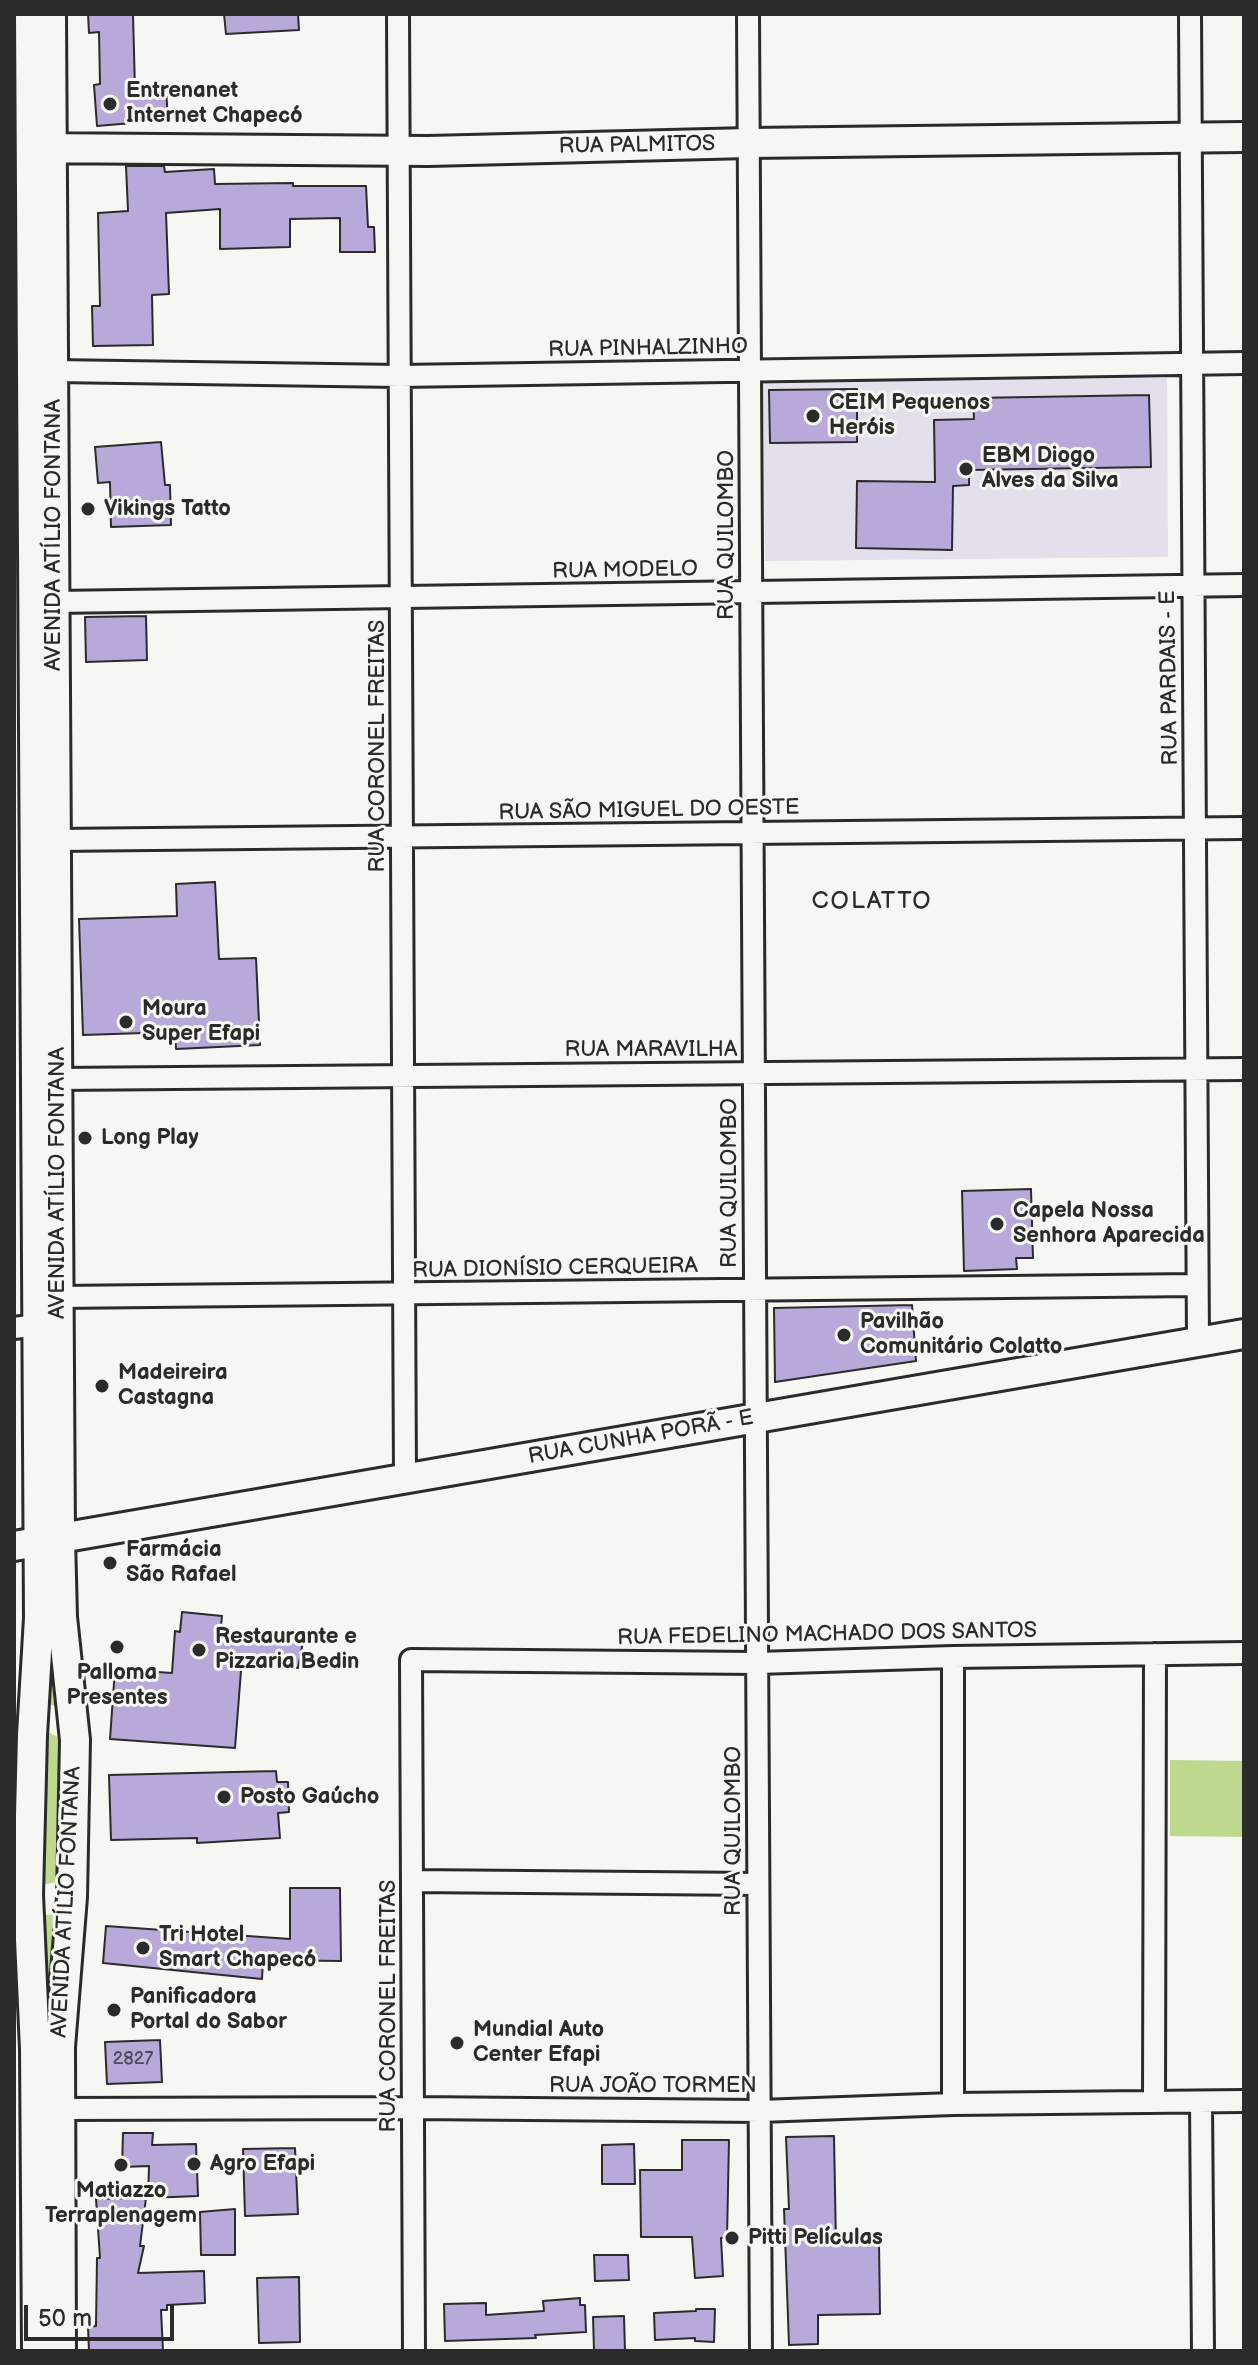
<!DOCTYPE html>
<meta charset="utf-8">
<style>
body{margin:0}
#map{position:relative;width:1258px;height:2365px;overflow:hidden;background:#f6f6f2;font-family:"Balsamiq Sans",sans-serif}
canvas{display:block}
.frame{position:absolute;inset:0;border:16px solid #2b2b2b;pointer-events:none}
.scale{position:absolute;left:24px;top:2305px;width:150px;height:36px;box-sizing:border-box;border:4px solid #2b2b2b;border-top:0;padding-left:10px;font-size:24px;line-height:28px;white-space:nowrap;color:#2b2b2b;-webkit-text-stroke:6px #f6f6f2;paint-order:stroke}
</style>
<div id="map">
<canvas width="1258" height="2365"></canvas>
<div class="frame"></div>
<div class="scale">50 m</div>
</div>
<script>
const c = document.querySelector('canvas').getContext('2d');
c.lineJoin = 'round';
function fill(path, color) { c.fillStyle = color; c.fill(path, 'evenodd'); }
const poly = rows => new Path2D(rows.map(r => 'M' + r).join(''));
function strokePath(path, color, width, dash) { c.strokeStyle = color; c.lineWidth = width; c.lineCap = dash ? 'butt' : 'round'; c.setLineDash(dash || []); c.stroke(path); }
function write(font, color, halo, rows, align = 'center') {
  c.font = font + ' "Balsamiq Sans",sans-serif'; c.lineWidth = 6; c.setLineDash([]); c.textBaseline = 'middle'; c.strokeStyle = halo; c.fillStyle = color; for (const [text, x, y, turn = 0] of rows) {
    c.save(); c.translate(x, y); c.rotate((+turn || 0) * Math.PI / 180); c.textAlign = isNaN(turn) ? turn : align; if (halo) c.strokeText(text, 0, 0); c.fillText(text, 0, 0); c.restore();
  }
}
fill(poly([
 [1167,378,1168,557,765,561,763,381]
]), '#e3dfeb');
fill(poly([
 [48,1609,60,1709,52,1705,40,1706],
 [50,1733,62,1739,60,1878,58,1882,46,1884,39,1882,46,1734],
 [1170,1760,1244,1761,1244,1837,1170,1836],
 [61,1914,48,2027,38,1915]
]), '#bfd88f');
const building = poly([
 [88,14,133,14,135,90,166,89,168,120,97,126,94,85,100,84,99,32,89,33,88,14],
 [224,14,298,14,299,30,226,34,224,14],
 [126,166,164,166,165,172,214,169,215,184,293,183,293,186,366,186,368,227,374,227,375,252,340,252,340,218,290,219,290,247,220,249,220,209,166,213,169,294,152,295,153,345,93,346,92,306,100,306,98,213,128,211,126,166],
 [857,389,857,442,770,443,769,390,857,389],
 [1149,395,1151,467,969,470,969,485,953,486,952,550,856,548,857,481,935,482,934,420,974,419,973,398,1149,395],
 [161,442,165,485,170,485,171,525,111,527,110,482,98,483,95,447,161,442],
 [146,616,147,660,86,662,85,617,146,616],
 [215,882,219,959,256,958,260,1045,176,1049,175,1032,83,1035,79,919,177,916,176,884,215,882],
 [1031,1189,1033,1258,1016,1258,1017,1269,964,1271,962,1191,1031,1189],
 [912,1305,916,1361,775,1382,774,1308,912,1305],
 [182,1612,222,1616,220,1635,250,1639,252,1632,303,1642,298,1668,242,1658,235,1748,110,1739,115,1669,172,1673,175,1631,180,1632,182,1612],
 [276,1771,277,1782,288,1782,289,1812,278,1813,280,1838,197,1843,197,1838,111,1840,109,1775,276,1771],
 [290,1888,340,1888,341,1961,263,1960,262,1979,103,1963,106,1926,290,1939,290,1888],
 [160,2040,162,2082,107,2084,105,2042,160,2040],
 [123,2133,153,2133,152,2145,196,2144,198,2196,148,2198,149,2166,122,2167,123,2133],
 [834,2136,836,2243,879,2242,880,2314,818,2315,818,2344,789,2345,784,2209,789,2209,786,2137,834,2136],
 [682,2140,729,2140,727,2238,721,2238,723,2276,695,2278,692,2237,641,2237,640,2170,682,2170,682,2140],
 [634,2144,635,2184,602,2184,602,2145,634,2144],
 [295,2148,298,2214,245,2216,243,2149,295,2148],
 [146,2198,140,2246,144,2246,138,2273,204,2271,205,2303,167,2305,167,2310,161,2310,163,2351,89,2351,88,2327,96,2326,97,2258,100,2258,96,2199,146,2198],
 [235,2209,235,2255,201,2255,200,2212,235,2209],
 [594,2255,628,2255,629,2280,595,2281,594,2255],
 [299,2277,300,2342,259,2343,257,2278,299,2277],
 [580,2298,580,2305,585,2305,586,2332,535,2335,536,2338,445,2341,444,2304,486,2303,486,2315,544,2311,543,2301,580,2298],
 [696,2309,715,2309,714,2342,695,2341,695,2338,655,2340,654,2313,696,2311,696,2309],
 [624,2316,625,2351,594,2351,593,2317,624,2316]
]);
fill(building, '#b8a9da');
strokePath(building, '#2b2b2b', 2);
const street = poly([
 [398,14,405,1479],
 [748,14,761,2351],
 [1190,14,1198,1341],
 [53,371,400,376,1244,363],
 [54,602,1244,585],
 [55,840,1244,828],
 [58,1079,1244,1069],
 [58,1297,1196,1285],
 [14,1328,37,1325],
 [412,1881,758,1884],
 [1154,2102,1155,1654],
 [1201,2102,1203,2351],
 [953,2104,953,1657],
 [61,2109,413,2108,760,2111,953,2104,1244,2101],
 [414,2351,411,1660,757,1663,953,1657,1244,1653]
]);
const secondary = poly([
 [30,14,39,1618,32,1735,28,1895,35,2049,37,2351],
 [51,14,60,1538,62,1617,75,1740,72,1897,60,2047,61,2351],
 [33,148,428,151,749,143,1244,137],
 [14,1546,1244,1334]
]);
strokePath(street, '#2b2b2b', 26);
strokePath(secondary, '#2b2b2b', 34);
strokePath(street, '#f6f6f2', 20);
strokePath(secondary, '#f6f6f2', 28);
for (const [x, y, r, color] of [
 [110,104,8,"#2b2b2b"],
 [813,416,8,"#2b2b2b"],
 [966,469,8,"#2b2b2b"],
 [88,509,8,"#2b2b2b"],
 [126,1022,8,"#2b2b2b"],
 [85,1138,8,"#2b2b2b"],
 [997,1224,8,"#2b2b2b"],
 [844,1335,8,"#2b2b2b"],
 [102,1386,8,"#2b2b2b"],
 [110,1563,8,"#2b2b2b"],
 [117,1647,8,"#2b2b2b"],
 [199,1650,8,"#2b2b2b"],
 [224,1797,8,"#2b2b2b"],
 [143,1948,8,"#2b2b2b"],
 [114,2010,8,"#2b2b2b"],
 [457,2043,8,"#2b2b2b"],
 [194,2164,8,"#2b2b2b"],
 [121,2165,8,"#2b2b2b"],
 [732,2238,8,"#2b2b2b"]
]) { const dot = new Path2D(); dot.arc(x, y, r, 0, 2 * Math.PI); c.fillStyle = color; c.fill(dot); strokePath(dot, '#f6f6f2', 3); }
write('18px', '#4e4a57', null, [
 ["2827",133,2059]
]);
write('bold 22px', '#2b2b2b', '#f6f6f2', [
 ["Entrenanet",126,91],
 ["Internet Chapecó",126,116],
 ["CEIM Pequenos",829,403],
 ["Heróis",829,428],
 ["EBM Diogo",982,456],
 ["Alves da Silva",982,481],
 ["Vikings Tatto",104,509],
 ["Moura",142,1009],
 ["Super Efapi",142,1034],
 ["Long Play",101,1138],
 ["Capela Nossa",1013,1211],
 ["Senhora Aparecida",1013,1236],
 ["Pavilhão",860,1322],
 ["Comunitário Colatto",860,1347],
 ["Madeireira",118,1373],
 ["Castagna",118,1398],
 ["Farmácia",126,1550],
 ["São Rafael",126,1575],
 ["Restaurante e",215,1637],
 ["Pizzaria Bedin",215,1662],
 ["Palloma",117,1673,"center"],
 ["Presentes",117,1698,"center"],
 ["Posto Gaúcho",240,1797],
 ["Tri Hotel",159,1935],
 ["Smart Chapecó",159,1960],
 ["Panificadora",130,1997],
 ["Portal do Sabor",130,2022],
 ["Mundial Auto",473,2030],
 ["Center Efapi",473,2055],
 ["Agro Efapi",210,2164],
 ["Matiazzo",121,2191,"center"],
 ["Terraplenagem",121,2216,"center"],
 ["Pitti Películas",748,2238]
], 'left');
write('22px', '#2b2b2b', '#f6f6f2', [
 ["RUA PALMITOS",637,146,-1],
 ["RUA PINHALZINHO",648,349,-1],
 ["AVENIDA ATÍLIO FONTANA",54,535,-90],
 ["RUA QUILOMBO",727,535,-90],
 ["RUA MODELO",625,571,-1],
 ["RUA PARDAIS - E",1170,678,-91],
 ["RUA CORONEL FREITAS",378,746,-90],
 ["RUA SÃO MIGUEL DO OESTE",649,811,-1],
 ["RUA MARAVILHA",651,1050],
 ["AVENIDA ATÍLIO FONTANA",58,1183,-90],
 ["RUA QUILOMBO",730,1183,-90],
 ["RUA DIONÍSIO CERQUEIRA",555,1269,-1],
 ["RUA CUNHA PORÃ - E",641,1438,-10],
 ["RUA FEDELINO MACHADO DOS SANTOS",827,1635,-1],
 ["RUA QUILOMBO",734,1831,-90],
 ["AVENIDA ATÍLIO FONTANA",67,1902,-87],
 ["RUA CORONEL FREITAS",389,2006,-90],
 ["RUA JOÃO TORMEN",653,2086]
]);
c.letterSpacing = '2px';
write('24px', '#2b2b2b', '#f6f6f2', [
 ["COLATTO",872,902]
]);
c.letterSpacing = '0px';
</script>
